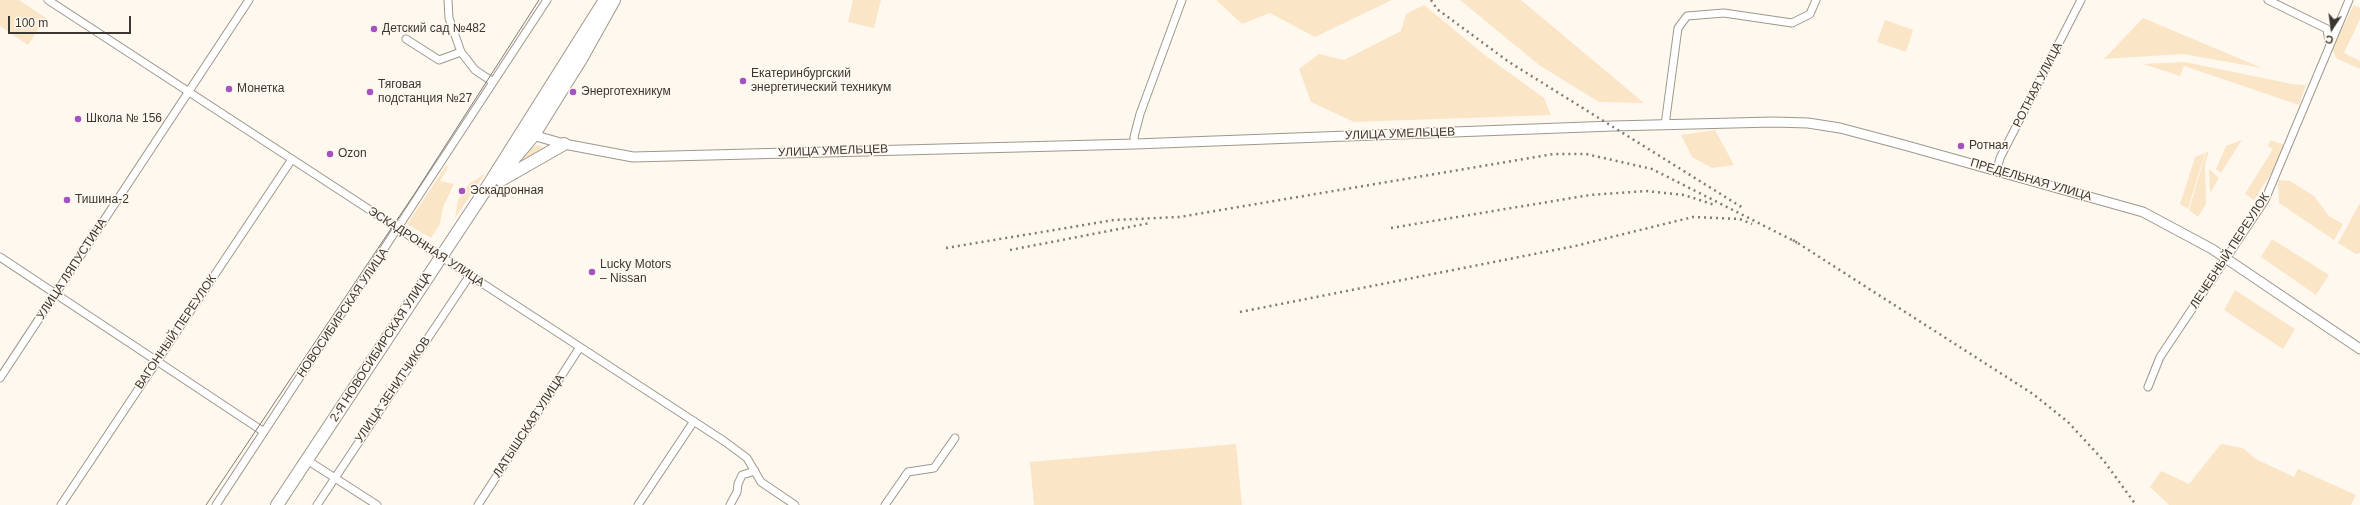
<!DOCTYPE html>
<meta charset="utf-8">
<style>
body{margin:0}
#map{position:relative;width:2360px;height:505px;overflow:hidden;background:#fff8ef;font-family:Helvetica,sans-serif}
canvas{display:block}
.north{position:absolute;left:2312px;top:8px;width:40px;height:40px;-webkit-text-stroke:3px #fff8ef;paint-order:stroke;rotate:193deg;font-size:11px;font-weight:700;line-height:16px;text-align:center;color:#3a3733}
.north::after{content:'';display:block;margin:auto;width:14px;height:18px;background:#3a3733;clip-path:polygon(50% 0,100% 100%,50% 72%,0 100%)}
.scale{position:absolute;left:8px;top:16px;width:123px;height:18px;box-sizing:border-box;border:2px solid #3a3733;border-top:0;padding-left:5px;font-size:12px;line-height:14px;white-space:nowrap;color:#3a3733;-webkit-text-stroke:3px #fff8ef;paint-order:stroke}
</style>
<div id="map">
<canvas width="2360" height="505"></canvas>
<div class="north">С</div>
<div class="scale">100 m</div>
</div>
<script>
const c = document.querySelector('canvas').getContext('2d');
c.lineJoin = 'round';
function fill(path, color) { c.fillStyle = color; c.fill(path, 'evenodd'); }
const poly = rows => new Path2D(rows.map(r => 'M' + r).join(''));
function strokePath(path, color, width, dash) { c.strokeStyle = color; c.lineWidth = width; c.lineCap = dash ? 'butt' : 'round'; c.setLineDash(dash || []); c.stroke(path); }
function write(font, color, halo, rows, align = 'center') {
  c.font = font + ' Helvetica,sans-serif'; c.lineWidth = 3; c.setLineDash([]); c.textBaseline = 'middle'; c.strokeStyle = halo; c.fillStyle = color; for (const [text, x, y, turn = 0] of rows) {
    c.save(); c.translate(x, y); c.rotate((+turn || 0) * Math.PI / 180); c.textAlign = isNaN(turn) ? turn : align; if (halo) c.strokeText(text, 0, 0); c.fillText(text, 0, 0); c.restore();
  }
}
fill(poly([
 [0,0,19,0,46,18,28,45,0,26],
 [853,0,881,0,874,28,848,22],
 [1216,0,1392,0,1315,37,1270,13,1242,24],
 [1460,0,1521,0,1644,103,1599,102,1539,65],
 [1424,5,1486,56,1544,98,1551,115,1354,122,1311,102,1299,69,1319,54,1344,60,1401,31,1406,14],
 [2354,5,2360,8,2360,19,2344,53,2360,61,2360,69,2336,58,2332,48],
 [2143,18,2262,68,2183,54,2104,59],
 [1885,20,1913,30,1906,52,1877,42],
 [2185,62,2292,84,2306,85,2299,105,2184,66,2180,76,2143,64],
 [1715,130,1734,165,1712,168,1692,157,1681,135],
 [2242,140,2238,146,2221,173,2216,169,2226,146],
 [2270,140,2285,145,2276,166,2254,200,2245,194,2273,149,2268,146],
 [537,145,549,149,512,171,528,150],
 [2209,151,2205,164,2206,204,2198,217,2189,210,2206,152],
 [2205,153,2188,209,2180,204,2195,157],
 [446,166,449,166,440,181,454,184,443,207,440,224,431,238,407,224],
 [2209,169,2219,178,2210,193],
 [485,174,455,218,458,200,465,189,470,183],
 [2278,180,2290,181,2314,196,2329,216,2343,224,2334,240,2279,203],
 [2360,203,2360,253,2356,254,2338,243],
 [2272,239,2329,275,2316,295,2261,257],
 [2235,290,2295,329,2283,349,2224,310],
 [1236,444,1242,505,1034,505,1030,462],
 [2221,444,2243,448,2256,459,2294,477,2298,469,2356,495,2351,505,2169,505,2150,487,2161,471,2189,484]
]), '#fbe5c7');
const minor = poly([
 [48,0,724,441,747,458,761,482,795,505],
 [448,0,449,18,461,52,475,70,493,82],
 [2268,0,2327,29,2329,42],
 [406,39,439,60,461,52],
 [1665,125,1678,28,1687,16,1724,13,1792,23,1810,14,1816,0],
 [1135,144,1134,137,1140,114,1182,0],
 [1997,170,2000,158,2081,0],
 [0,257,264,432],
 [0,378,249,0],
 [2148,387,2160,357,2265,200,2349,0],
 [307,460,377,505],
 [61,505,292,159],
 [216,505,547,0],
 [317,505,470,275],
 [478,505,580,347],
 [638,505,694,421],
 [730,505,737,492,738,484,742,475,755,471],
 [885,505,908,472,934,468,955,438]
]);
const tertiary = poly([
 [529,134,564,144,633,157,1135,144,1613,126,1773,122,1808,123,1840,128,1904,145,2143,212,2212,249,2360,349]
]);
const primary = poly([
 [500,175,533,136,581,59,614,0],
 [501,180,564,144],
 [277,505,486,189,605,0]
]);
strokePath(minor, '#9e978c', 9);
strokePath(tertiary, '#9e978c', 11);
strokePath(primary, '#9e978c', 14);
strokePath(minor, '#fff', 7);
strokePath(tertiary, '#fff', 9);
strokePath(primary, '#fff', 12);
strokePath(poly([
 [206,505,415,193,539,0]
]), '#7f7b75', 1);
strokePath(poly([
 [1431,0,1437,9,1509,62,1743,208],
 [1391,228,1590,195,1646,191,1684,195,1715,205],
 [1793,240,2033,394,2068,422,2104,461,2136,505],
 [946,248,1114,220,1179,217,1554,154,1586,154,1652,169,1798,243],
 [1010,250,1150,223],
 [1240,312,1575,246,1693,217,1740,219,1752,224]
]), '#7f7b75', 2.5, [2, 4]);
for (const [x, y, r, color] of [
 [374,29,4,"#a452c1"],
 [743,81,4,"#a452c1"],
 [229,89,4,"#a452c1"],
 [370,92,4,"#a452c1"],
 [573,92,4,"#a452c1"],
 [78,119,4,"#a452c1"],
 [1961,146,4,"#a452c1"],
 [330,154,4,"#a452c1"],
 [462,191,4,"#a452c1"],
 [67,200,4,"#a452c1"],
 [592,272,4,"#a452c1"]
]) { const dot = new Path2D(); dot.arc(x, y, r, 0, 2 * Math.PI); c.fillStyle = color; c.fill(dot); strokePath(dot, '#fff8ef', 1.5); }
write('12px', '#3a3733', '#fff8ef', [
 ["Детский сад №482",382,29],
 ["Екатеринбургский",751,74],
 ["энергетический техникум",751,88],
 ["Тяговая",378,85],
 ["подстанция №27",378,99],
 ["Монетка",237,89],
 ["Энерготехникум",581,92],
 ["Школа № 156",86,119],
 ["Ротная",1969,146],
 ["Ozon",338,154],
 ["Эскадронная",470,191],
 ["Тишина-2",75,200],
 ["Lucky Motors",600,265],
 ["– Nissan",600,279]
], 'left');
write('12px', '#3a3733', '#fff8ef', [
 ["РОТНАЯ УЛИЦА",2038,85,-63],
 ["УЛИЦА УМЕЛЬЦЕВ",1400,134,-2],
 ["УЛИЦА УМЕЛЬЦЕВ",833,151,-2],
 ["ПРЕДЕЛЬНАЯ УЛИЦА",2031,180,16],
 ["ЭСКАДРОННАЯ УЛИЦА",426,247,33],
 ["ЛЕЧЕБНЫЙ ПЕРЕУЛОК",2230,251,-57],
 ["УЛИЦА ЛЯПУСТИНА",72,269,-57],
 ["НОВОСИБИРСКАЯ УЛИЦА",343,313,-56],
 ["ВАГОННЫЙ ПЕРЕУЛОК",176,332,-56],
 ["2-Я НОВОСИБИРСКАЯ УЛИЦА",381,347,-57],
 ["УЛИЦА ЗЕНИТЧИКОВ",393,390,-56],
 ["ЛАТЫШСКАЯ УЛИЦА",529,426,-57]
]);
</script>
